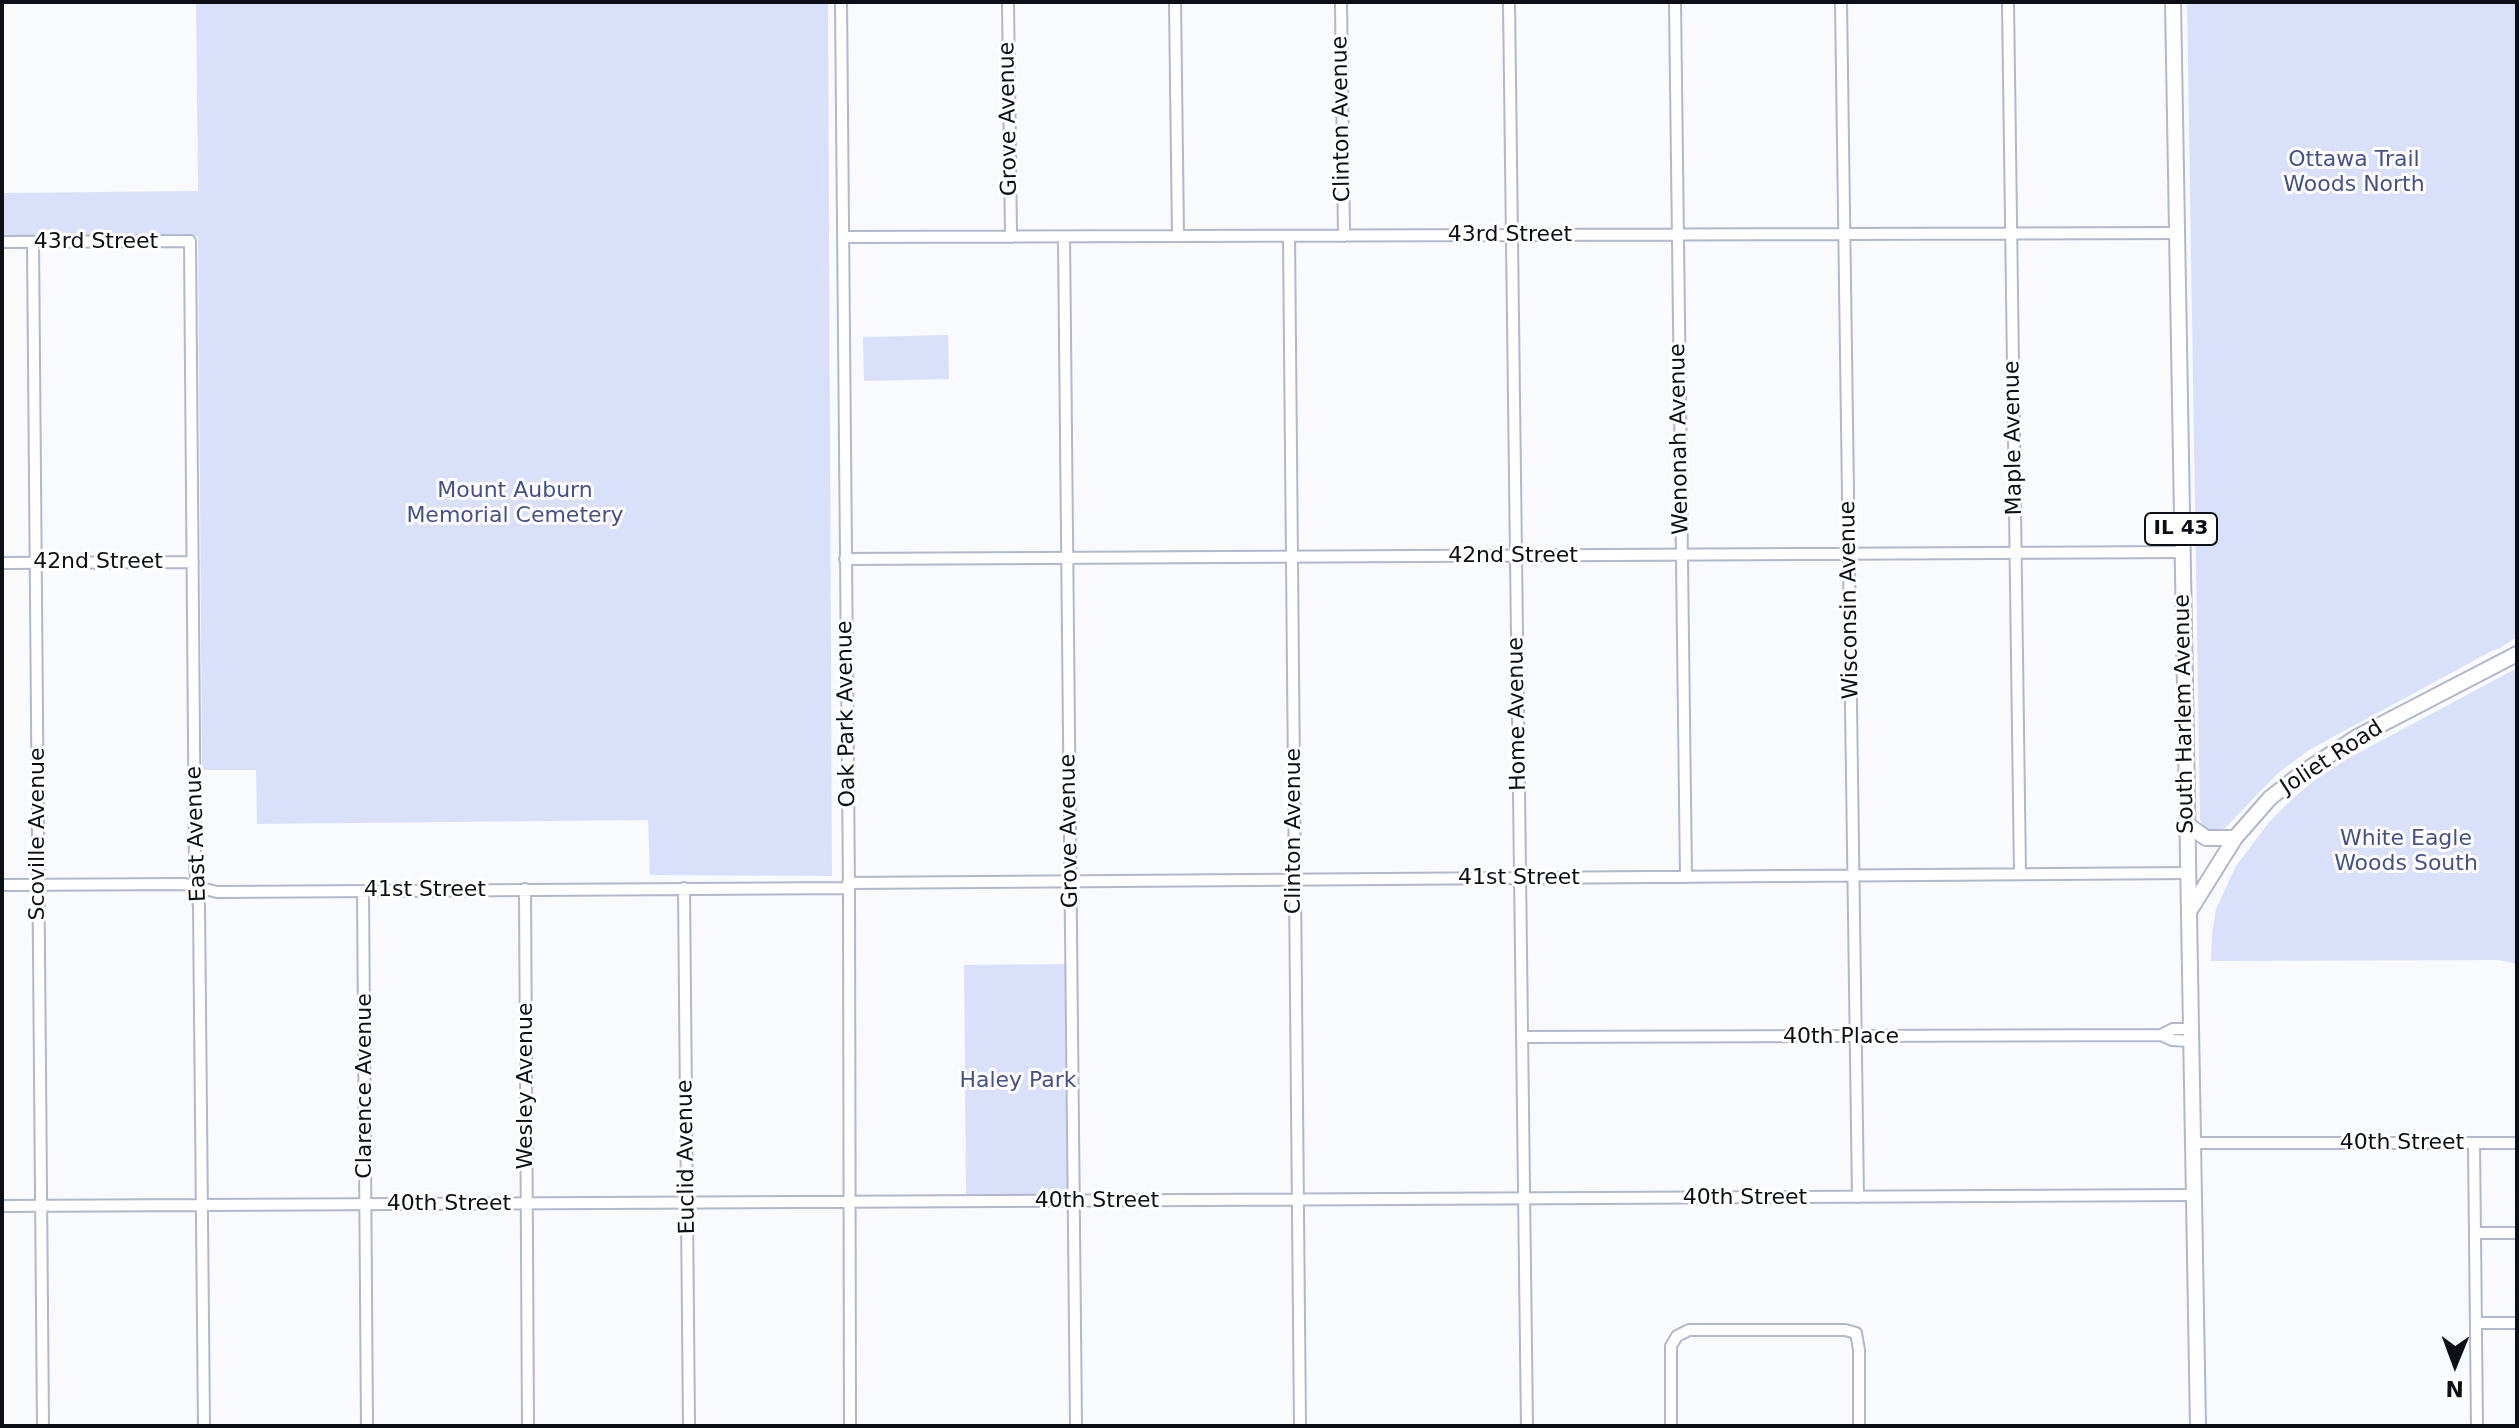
<!DOCTYPE html>
<style>
body{margin:0}
#map{position:relative;width:2519px;height:1428px;overflow:hidden;background:#f8fafe;font-family:"DejaVu Sans",sans-serif}
canvas{display:block}
.frame{position:absolute;inset:0;border:4px solid #0d0f16;pointer-events:none}
.north{position:absolute;left:2415px;top:1324px;width:80px;height:80px;-webkit-text-stroke:6px #fff;paint-order:stroke;rotate:181deg;font-size:22px;font-weight:700;line-height:32px;text-align:center;color:#0d0f16}
.north::after{content:'';display:block;margin:auto;width:28px;height:36px;background:#0d0f16;clip-path:polygon(50% 0,100% 100%,50% 72%,0 100%)}
</style>
<div id="map">
<canvas width="2519" height="1428"></canvas>
<div class="frame"></div>
<div class="north">N</div>
</div>
<script>
const c = document.querySelector('canvas').getContext('2d');
c.lineJoin = 'round';
function fill(path, color) { c.fillStyle = color; c.fill(path, 'evenodd'); }
const poly = rows => new Path2D(rows.map(r => 'M' + r).join(''));
function strokePath(path, color, width, dash) { c.strokeStyle = color; c.lineWidth = width; c.lineCap = dash ? 'butt' : 'round'; c.setLineDash(dash || []); c.stroke(path); }
function write(font, color, halo, rows, align = 'center') {
  c.font = font + ' "DejaVu Sans",sans-serif'; c.lineWidth = 6; c.setLineDash([]); c.textBaseline = 'middle'; c.strokeStyle = halo; c.fillStyle = color; for (const [text, x, y, turn = 0] of rows) {
    c.save(); c.translate(x, y); c.rotate((+turn || 0) * Math.PI / 180); c.textAlign = isNaN(turn) ? turn : align; if (halo) c.strokeText(text, 0, 0); c.fillText(text, 0, 0); c.restore();
  }
}
fill(poly([
 [196,2,828,2,832,876,650,875,648,820,257,824,256,770,202,770,198,236,2,237,2,193,198,191],
 [2187,2,2517,2,2517,637,2500,648,2490,652,2309,750,2278,773,2225,828,2210,833,2202,825,2200,819],
 [948,335,949,379,864,381,863,337],
 [2517,668,2517,964,2499,960,2211,961,2212,934,2216,909,2236,866,2270,821,2292,799,2315,780,2347,759],
 [1070,964,1071,1198,966,1199,964,965]
]), '#dae0f9');
const minor = poly([
 [841,2,849,888,850,1426],
 [1008,2,1011,237],
 [1175,2,1178,236],
 [1341,2,1344,236],
 [1509,2,1527,1426],
 [1675,2,1686,877],
 [1841,2,1858,1197],
 [2008,2,2020,874],
 [1289,236,1300,1426],
 [844,237,2176,233],
 [1064,237,1076,1426],
 [2,242,190,241,195,866,199,907,204,1426],
 [33,242,43,1426],
 [845,559,2182,552],
 [2,563,193,562],
 [848,883,2189,873],
 [2,885,185,884,217,892,849,888],
 [684,888,689,1426],
 [525,889,528,1426],
 [363,891,367,1426],
 [2161,1035,2173,1029,2191,1029],
 [1522,1037,2161,1035,2172,1040,2191,1041],
 [2192,1143,2517,1143],
 [2474,1143,2477,1426],
 [2,1206,2192,1195],
 [2475,1233,2517,1233],
 [2476,1323,2517,1323],
 [1671,1426,1671,1346,1677,1336,1689,1330,1845,1330,1856,1333,1859,1350,1859,1426]
]);
const major = poly([
 [2173,2,2198,1426],
 [2188,825,2206,838,2235,838],
 [2190,910,2235,838,2270,798,2302,773,2357,737,2517,654]
]);
strokePath(minor, '#b1b7cd', 14);
strokePath(major, '#b1b7cd', 18);
strokePath(minor, '#fff', 10);
strokePath(major, '#fff', 14);
for (const [x, y, w] of [
 [2181,529,72]
]) { const box = new Path2D(); box.roundRect(x - w / 2, y - 16, w, 32, 6); c.fillStyle = '#fff'; c.fill(box); strokePath(box, '#0d0f16', 2); }
write('bold 20px', '#0d0f16', null, [
 ["IL 43",2181,529]
]);
write('22px', '#0d0f16', '#fff', [
 ["Grove Avenue",1009,119,-91],
 ["Clinton Avenue",1342,119,-91],
 ["43rd Street",1510,235],
 ["43rd Street",96,242],
 ["Maple Avenue",2014,438,-91],
 ["Wenonah Avenue",1680,439,-91],
 ["42nd Street",1513,556],
 ["42nd Street",98,562],
 ["Wisconsin Avenue",1850,600,-91],
 ["Oak Park Avenue",847,714,-91],
 ["Home Avenue",1518,714,-91],
 ["South Harlem Avenue",2185,714,-91],
 ["Joliet Road",2332,758,-33],
 ["Grove Avenue",1070,831,-91],
 ["Clinton Avenue",1294,831,-90],
 ["Scoville Avenue",38,834,-90],
 ["East Avenue",197,834,-92],
 ["41st Street",1519,878],
 ["41st Street",425,890],
 ["40th Place",1841,1037],
 ["Clarence Avenue",365,1086,-90],
 ["Wesley Avenue",526,1086,-90],
 ["40th Street",2402,1143],
 ["Euclid Avenue",687,1157,-91],
 ["40th Street",1745,1198],
 ["40th Street",1097,1201],
 ["40th Street",449,1204]
]);
write('22px', '#46518c', '#fff', [
 ["Ottawa Trail",2354,160],
 ["Woods North",2354,185],
 ["Mount Auburn",515,491],
 ["Memorial Cemetery",515,516],
 ["White Eagle",2406,839],
 ["Woods South",2406,864],
 ["Haley Park",1018,1081]
]);
</script>
